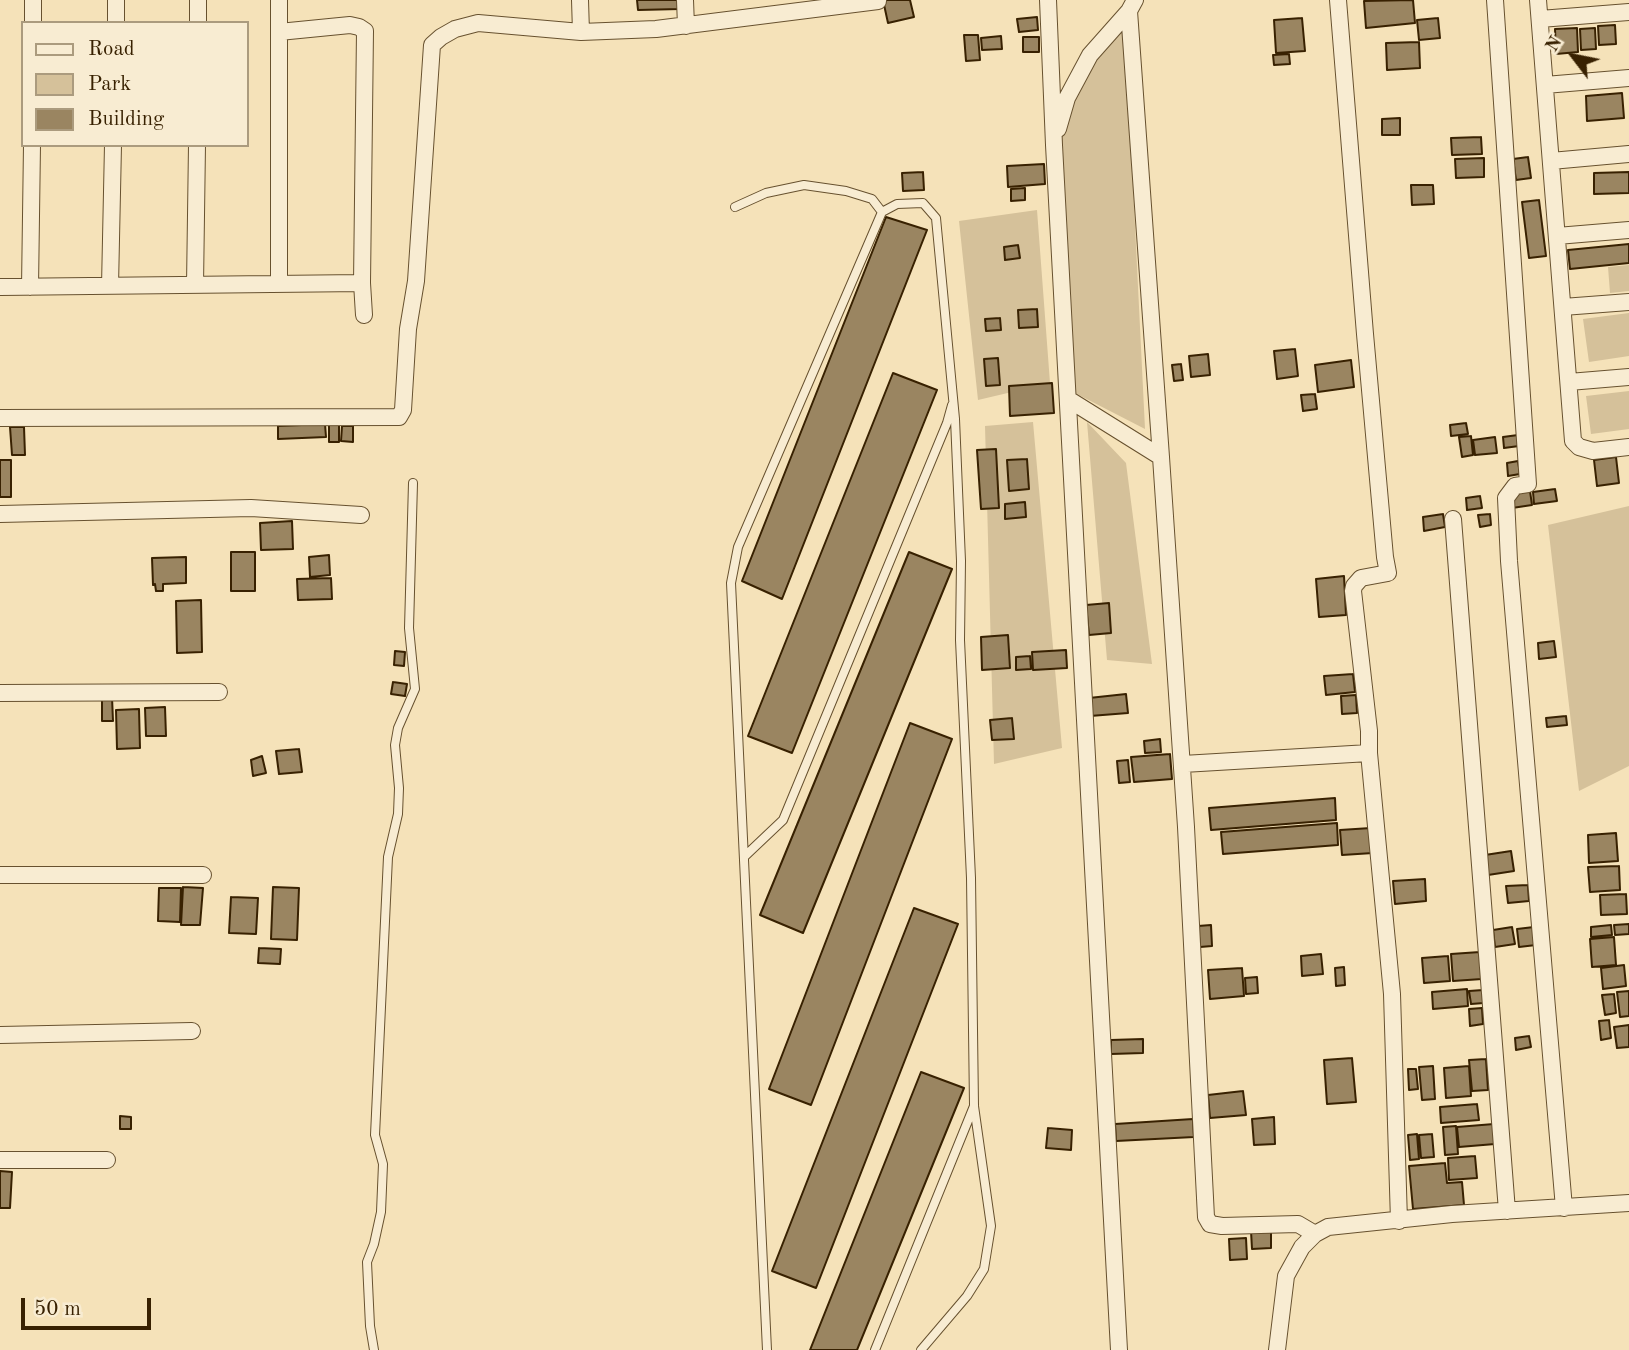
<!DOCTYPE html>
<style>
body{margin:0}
#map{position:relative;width:1629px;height:1350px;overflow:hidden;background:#f5e2b9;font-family:"Old Standard TT",serif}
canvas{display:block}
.legend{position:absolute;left:21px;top:21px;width:228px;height:126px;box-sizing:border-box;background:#f8ecd2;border:2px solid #ab9b7e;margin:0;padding:9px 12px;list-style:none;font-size:21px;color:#382101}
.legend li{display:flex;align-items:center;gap:14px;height:35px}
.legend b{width:35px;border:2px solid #ab9b7e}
.north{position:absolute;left:1538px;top:21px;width:70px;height:70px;-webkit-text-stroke:5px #f8ecd2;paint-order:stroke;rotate:302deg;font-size:19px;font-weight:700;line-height:28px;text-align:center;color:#382101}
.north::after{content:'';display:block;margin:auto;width:24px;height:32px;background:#382101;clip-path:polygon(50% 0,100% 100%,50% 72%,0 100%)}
.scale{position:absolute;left:21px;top:1298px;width:130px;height:32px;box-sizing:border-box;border:4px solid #382101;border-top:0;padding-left:9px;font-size:21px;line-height:24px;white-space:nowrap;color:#382101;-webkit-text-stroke:5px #f8ecd2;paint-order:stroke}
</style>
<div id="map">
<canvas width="1629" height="1350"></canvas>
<ul class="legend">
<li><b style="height:9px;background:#f8ecd2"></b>Road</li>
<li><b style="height:19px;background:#d5c19a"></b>Park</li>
<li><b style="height:19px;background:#9a8561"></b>Building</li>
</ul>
<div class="north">N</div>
<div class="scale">50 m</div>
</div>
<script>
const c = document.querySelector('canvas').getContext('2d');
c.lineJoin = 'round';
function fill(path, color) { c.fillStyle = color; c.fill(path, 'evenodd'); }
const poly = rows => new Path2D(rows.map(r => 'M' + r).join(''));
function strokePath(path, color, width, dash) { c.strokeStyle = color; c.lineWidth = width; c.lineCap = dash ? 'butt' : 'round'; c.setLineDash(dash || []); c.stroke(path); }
fill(poly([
 [1125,22,1145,429,1073,392,1060,142,1077,95,1095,59],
 [1037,210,1050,383,978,400,959,221],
 [1629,265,1629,291,1610,293,1608,267],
 [1629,313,1629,356,1589,362,1583,319],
 [1629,391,1629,429,1591,434,1586,396],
 [1033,422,1062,748,994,764,985,426],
 [1087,422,1126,463,1152,664,1107,660],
 [1629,506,1629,766,1579,791,1548,525]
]), '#d5c19a');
const building = poly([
 [637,0,679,0,680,9,638,10,637,0],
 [883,0,910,0,914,17,888,23,883,0],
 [1413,0,1415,23,1366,28,1364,1,1413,0],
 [1037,17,1038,30,1019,32,1017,19,1037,17],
 [1302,18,1305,51,1276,53,1274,20,1302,18],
 [1438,18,1440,38,1419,40,1417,20,1438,18],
 [1615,25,1616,44,1599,45,1598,26,1615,25],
 [1577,28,1578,52,1556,54,1555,29,1577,28],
 [1595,28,1596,49,1581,50,1580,29,1595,28],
 [964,35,978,35,980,60,966,61,964,35],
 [1001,36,1002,49,982,50,981,38,1001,36],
 [1023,37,1039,37,1039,52,1023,52,1023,37],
 [1419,42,1420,68,1387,70,1386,43,1419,42],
 [1289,54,1290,64,1274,65,1273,55,1289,54],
 [1622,93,1624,118,1587,121,1586,96,1622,93],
 [1400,118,1400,135,1382,135,1382,119,1400,118],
 [1481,137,1482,154,1452,155,1451,138,1481,137],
 [1528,157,1531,178,1516,180,1513,159,1528,157],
 [1484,158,1484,177,1456,178,1455,159,1484,158],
 [1044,164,1045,184,1008,187,1007,166,1044,164],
 [923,172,924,190,903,191,902,173,923,172],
 [1629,172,1629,193,1594,194,1594,173,1629,172],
 [1411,185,1433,185,1434,204,1412,205,1411,185],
 [1025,188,1025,200,1011,201,1011,189,1025,188],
 [1539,200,1546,256,1529,258,1522,202,1539,200],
 [886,217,927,230,782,599,742,581,886,217],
 [1629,244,1629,263,1570,269,1568,250,1629,244],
 [1018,245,1020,258,1005,260,1004,247,1018,245],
 [1037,309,1038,327,1019,328,1018,310,1037,309],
 [1000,318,1001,330,986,331,985,319,1000,318],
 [1295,349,1298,376,1277,379,1274,351,1295,349],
 [1208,354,1210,375,1191,377,1189,356,1208,354],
 [998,358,1000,385,986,386,984,359,998,358],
 [1351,360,1354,387,1318,392,1315,365,1351,360],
 [1181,364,1183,380,1174,381,1172,365,1181,364],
 [893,373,937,390,792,753,748,736,893,373],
 [1052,383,1054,413,1010,416,1009,386,1052,383],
 [1315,394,1317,409,1303,411,1301,395,1315,394],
 [1466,423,1468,434,1451,436,1450,425,1466,423],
 [325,424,326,437,278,439,278,426,325,424],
 [329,425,339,425,339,442,329,442,329,425],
 [342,426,353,426,353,442,341,441,342,426],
 [10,427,24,427,25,455,12,455,10,427],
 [1518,435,1519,446,1504,448,1503,437,1518,435],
 [1471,436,1473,455,1462,457,1459,437,1471,436],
 [1495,437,1497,453,1475,455,1473,440,1495,437],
 [996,449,999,508,981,509,977,450,996,449],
 [1616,457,1619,483,1597,486,1594,460,1616,457],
 [1027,459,1029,489,1009,491,1007,460,1027,459],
 [0,460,11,460,11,497,0,497,0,460],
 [1518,461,1520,474,1508,476,1507,463,1518,461],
 [1555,489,1557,501,1534,504,1533,492,1555,489],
 [1530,491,1532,505,1512,508,1510,493,1530,491],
 [1480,496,1482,508,1467,510,1466,498,1480,496],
 [1025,502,1026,517,1005,519,1005,504,1025,502],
 [1443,514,1445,527,1424,531,1423,517,1443,514],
 [1490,514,1491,525,1480,527,1478,515,1490,514],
 [292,521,293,549,261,550,260,523,292,521],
 [231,552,255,552,255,591,231,591,231,552],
 [909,552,952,569,803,933,760,915,909,552],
 [329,555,330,575,310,577,309,557,329,555],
 [186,557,186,583,163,584,163,591,156,591,155,584,153,585,152,558,186,557],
 [1344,576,1346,615,1319,617,1316,579,1344,576],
 [331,578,332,599,298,600,297,579,331,578],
 [201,600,202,652,177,653,176,601,201,600],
 [1109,603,1111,633,1089,635,1086,605,1109,603],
 [1008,635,1010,668,982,670,981,637,1008,635],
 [1554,641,1556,657,1539,659,1538,643,1554,641],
 [1066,650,1067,668,1033,670,1032,652,1066,650],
 [395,651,405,652,404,666,394,665,395,651],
 [1030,656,1031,669,1016,670,1016,657,1030,656],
 [1353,674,1355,692,1326,695,1324,676,1353,674],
 [393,682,407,684,405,696,391,694,393,682],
 [1126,694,1128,713,1090,716,1089,698,1126,694],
 [1356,695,1357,713,1342,714,1341,696,1356,695],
 [112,697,113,721,102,721,102,698,112,697],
 [165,707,166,736,146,736,145,708,165,707],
 [139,709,140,748,117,749,116,710,139,709],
 [1566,716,1567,725,1547,727,1546,718,1566,716],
 [1012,718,1014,739,992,740,990,720,1012,718],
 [910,723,952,739,811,1105,769,1089,910,723],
 [1160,739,1161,752,1145,753,1144,741,1160,739],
 [299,749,302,772,279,774,276,751,299,749],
 [1170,754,1172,779,1134,782,1131,757,1170,754],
 [262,756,266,773,253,776,251,760,262,756],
 [1128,760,1130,782,1119,783,1117,761,1128,760],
 [1335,798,1336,820,1211,830,1209,808,1335,798],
 [1337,823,1338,845,1223,854,1221,832,1337,823],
 [1371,828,1373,853,1342,855,1340,830,1371,828],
 [1616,833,1618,861,1589,863,1588,835,1616,833],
 [1511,851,1514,871,1488,875,1485,855,1511,851],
 [1619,866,1620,890,1590,892,1588,867,1619,866],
 [1425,879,1426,901,1395,904,1393,881,1425,879],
 [1528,885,1529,901,1508,903,1506,886,1528,885],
 [183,887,203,888,200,925,181,925,183,887],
 [273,887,299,888,297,940,271,939,273,887],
 [159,888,181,888,180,922,158,921,159,888],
 [1626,894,1627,914,1601,915,1600,895,1626,894],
 [231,897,258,898,256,934,229,933,231,897],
 [914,908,958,924,816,1288,772,1271,914,908],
 [1629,924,1629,934,1615,935,1614,925,1629,924],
 [1211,925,1212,946,1200,947,1198,926,1211,925],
 [1611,925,1612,935,1591,937,1591,927,1611,925],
 [1512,927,1515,944,1495,947,1493,930,1512,927],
 [1534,927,1536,945,1519,947,1517,929,1534,927],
 [1614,937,1616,965,1592,967,1590,939,1614,937],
 [259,948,281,949,280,964,258,963,259,948],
 [1480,952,1482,979,1453,981,1451,954,1480,952],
 [1321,954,1323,974,1302,976,1301,956,1321,954],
 [1448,956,1450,981,1424,983,1422,958,1448,956],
 [1624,965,1626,986,1603,989,1601,968,1624,965],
 [1344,967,1345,985,1336,986,1335,968,1344,967],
 [1242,968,1244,996,1210,999,1208,970,1242,968],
 [1257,977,1258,993,1246,994,1245,978,1257,977],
 [1467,989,1468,1006,1433,1009,1432,992,1467,989],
 [1483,990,1484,1003,1471,1004,1469,991,1483,990],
 [1629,991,1629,1016,1620,1017,1617,992,1629,991],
 [1614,994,1616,1013,1605,1015,1602,995,1614,994],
 [1482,1008,1483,1024,1470,1026,1469,1009,1482,1008],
 [1609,1020,1611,1038,1601,1040,1599,1021,1609,1020],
 [1629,1025,1629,1047,1617,1048,1614,1027,1629,1025],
 [1529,1036,1531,1047,1516,1050,1515,1038,1529,1036],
 [1143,1039,1143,1053,1111,1054,1111,1040,1143,1039],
 [1352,1058,1356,1102,1327,1104,1324,1060,1352,1058],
 [1486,1059,1488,1090,1472,1091,1469,1060,1486,1059],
 [1433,1066,1435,1099,1422,1100,1419,1067,1433,1066],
 [1469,1066,1471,1096,1446,1098,1444,1068,1469,1066],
 [1408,1069,1416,1069,1418,1089,1409,1090,1408,1069],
 [921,1072,964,1088,857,1350,810,1350,921,1072],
 [1243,1091,1246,1115,1210,1118,1208,1095,1243,1091],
 [1477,1104,1479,1120,1441,1123,1440,1107,1477,1104],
 [120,1116,131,1117,131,1129,120,1129,120,1116],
 [1274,1117,1275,1144,1254,1145,1252,1119,1274,1117],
 [1193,1119,1194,1137,1116,1141,1115,1124,1193,1119],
 [1494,1124,1495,1144,1459,1147,1457,1127,1494,1124],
 [1456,1126,1458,1154,1445,1155,1443,1127,1456,1126],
 [1048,1128,1072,1130,1071,1150,1046,1148,1048,1128],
 [1417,1134,1419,1159,1410,1160,1408,1135,1417,1134],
 [1432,1134,1434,1157,1421,1158,1419,1135,1432,1134],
 [1475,1156,1477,1178,1449,1180,1448,1158,1475,1156],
 [1445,1163,1447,1183,1462,1182,1464,1205,1413,1209,1409,1166,1445,1163],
 [0,1171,12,1172,10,1208,0,1208,0,1171],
 [1271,1230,1271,1248,1252,1249,1251,1231,1271,1230],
 [1246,1238,1247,1259,1230,1260,1229,1239,1246,1238]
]);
fill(building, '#9a8561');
strokePath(building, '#382101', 2);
const service = poly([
 [735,207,766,193,804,185,846,191,872,199,882,212],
 [745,856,783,820,947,423,952,405],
 [374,1350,370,1326,367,1262,374,1244,381,1212,383,1164,375,1135,388,857,398,814,399,788,395,745,398,728,415,689,409,628,413,483],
 [767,1350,731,583,738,547,882,212,897,204,923,203,936,218,955,419,961,561,960,640,971,878,974,1106,991,1226,984,1269,967,1296,921,1350],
 [875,1350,974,1106]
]);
const minor = poly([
 [279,0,279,284],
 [580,0,581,32],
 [685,0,686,26],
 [1048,0,1054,145,1119,1350],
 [1338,0,1365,334,1385,557,1388,573,1361,578,1354,586,1353,591,1369,731,1369,753,1392,994,1399,1221],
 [1495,0,1528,484,1515,486,1506,498,1509,561,1564,1208],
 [1538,0,1573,441,1579,447,1593,451,1629,447],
 [1129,11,1161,457],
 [1540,19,1629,12],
 [33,23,33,0],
 [116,23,116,0],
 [198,23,198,0],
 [279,32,350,25,359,27,365,31,362,283,364,315],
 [1545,85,1629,78],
 [1058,129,1067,98,1090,55,1129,11,1135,0],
 [1551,161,1629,154],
 [1557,236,1629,230],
 [195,285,197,145],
 [110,286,113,145],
 [0,287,362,283],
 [30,287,32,145],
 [1563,307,1629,302],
 [1569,382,1629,377],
 [1068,399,1161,457,1186,827,1206,1217,1210,1224,1222,1226,1298,1224,1315,1234],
 [0,418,399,417,403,410,408,329,416,281,432,45,441,37,455,29,478,23,581,32,656,29,878,1],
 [0,514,251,508,361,515],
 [1453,519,1507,1211],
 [0,693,219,692],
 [1183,764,1369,753],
 [0,875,203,875],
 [0,1035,192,1031],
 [0,1160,107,1160],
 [1277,1350,1286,1276,1302,1247,1315,1234,1328,1227,1452,1214,1629,1203]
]);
strokePath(service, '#67512f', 10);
strokePath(minor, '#67512f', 18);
strokePath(service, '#f8ecd2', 8);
strokePath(minor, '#f8ecd2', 16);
</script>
